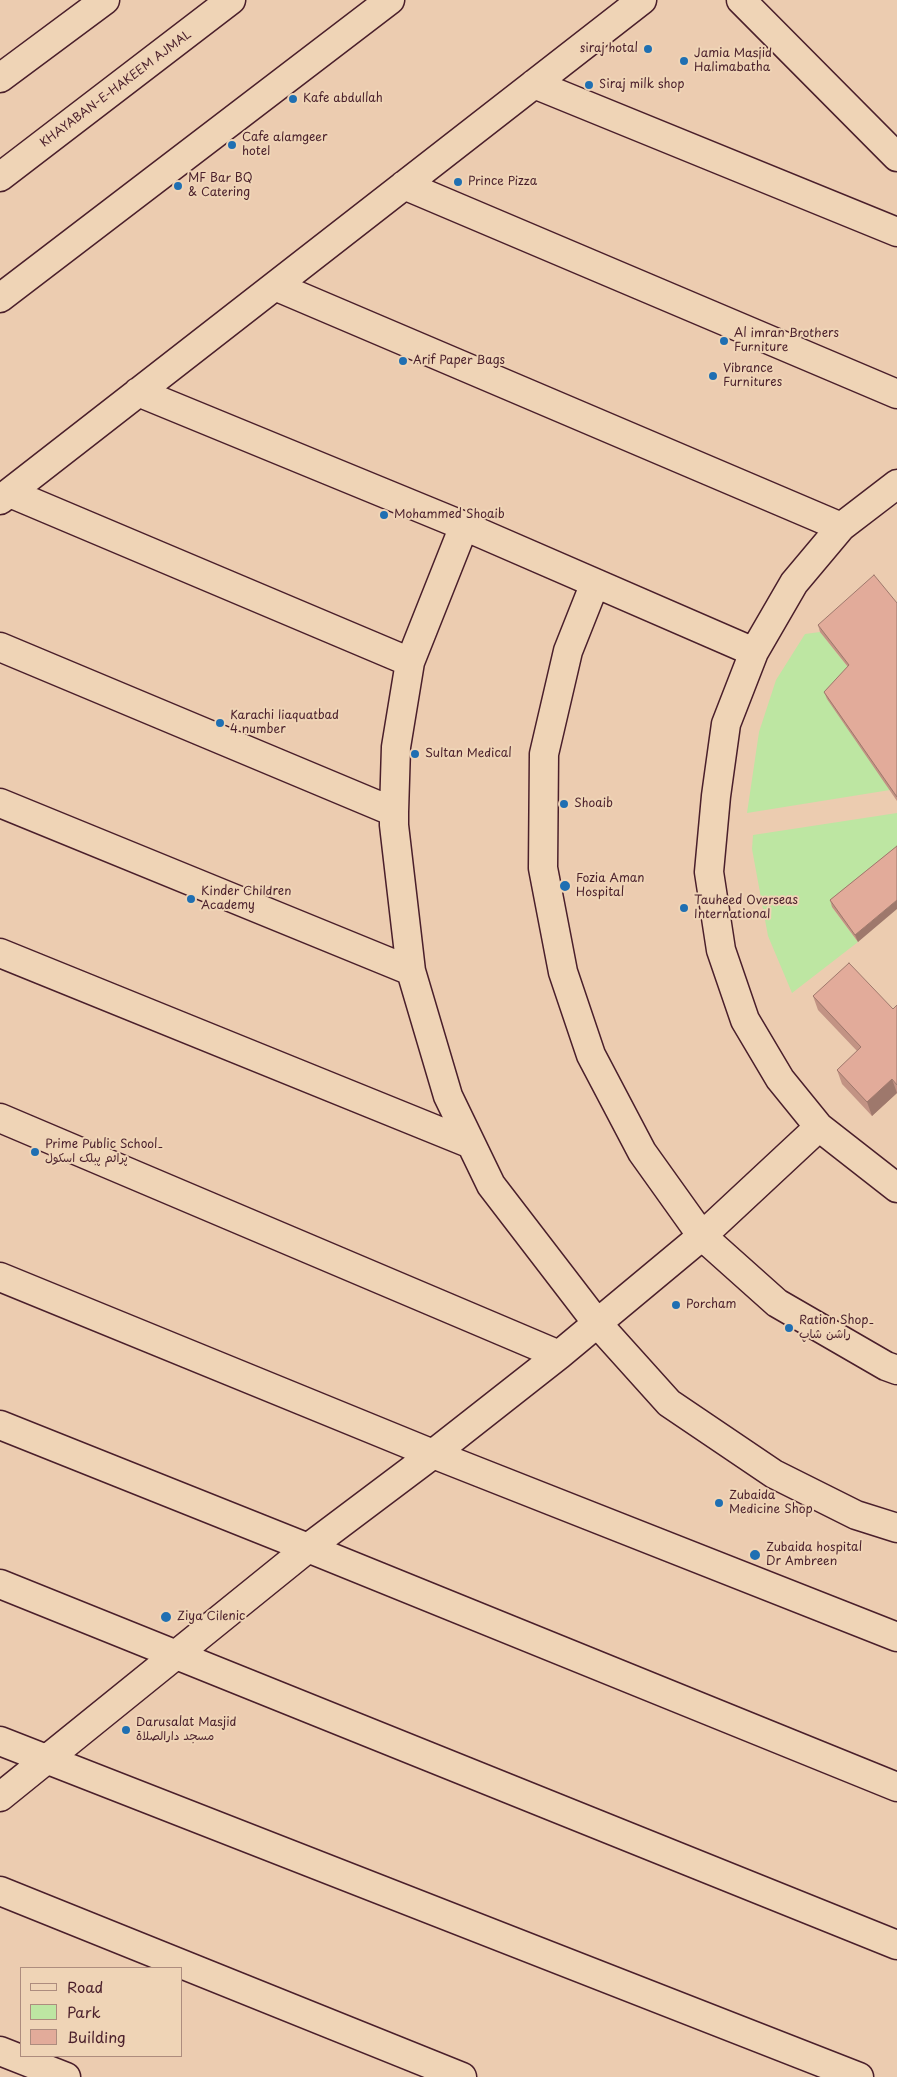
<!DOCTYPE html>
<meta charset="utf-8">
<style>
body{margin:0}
#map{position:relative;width:897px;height:2077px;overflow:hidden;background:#ecccb0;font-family:"Playpen Sans",sans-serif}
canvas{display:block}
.legend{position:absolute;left:20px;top:1967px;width:162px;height:90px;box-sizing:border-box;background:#efd4b6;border:1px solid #ad8c7e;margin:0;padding:6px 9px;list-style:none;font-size:15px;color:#4a1f2b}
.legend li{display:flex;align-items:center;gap:10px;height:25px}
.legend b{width:25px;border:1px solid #ad8c7e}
</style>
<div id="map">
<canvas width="897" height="2077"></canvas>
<ul class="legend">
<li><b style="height:6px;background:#efd4b6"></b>Road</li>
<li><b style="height:14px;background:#bde6a2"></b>Park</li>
<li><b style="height:14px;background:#e2ab9a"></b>Building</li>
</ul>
</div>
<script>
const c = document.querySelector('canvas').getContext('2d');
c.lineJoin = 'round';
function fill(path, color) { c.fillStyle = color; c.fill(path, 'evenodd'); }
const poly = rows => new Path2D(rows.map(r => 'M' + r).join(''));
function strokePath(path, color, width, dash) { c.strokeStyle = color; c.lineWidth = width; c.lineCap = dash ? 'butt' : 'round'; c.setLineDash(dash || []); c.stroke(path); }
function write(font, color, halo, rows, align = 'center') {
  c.font = font + ' "Playpen Sans","Playpen Sans Arabic",sans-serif'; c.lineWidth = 4; c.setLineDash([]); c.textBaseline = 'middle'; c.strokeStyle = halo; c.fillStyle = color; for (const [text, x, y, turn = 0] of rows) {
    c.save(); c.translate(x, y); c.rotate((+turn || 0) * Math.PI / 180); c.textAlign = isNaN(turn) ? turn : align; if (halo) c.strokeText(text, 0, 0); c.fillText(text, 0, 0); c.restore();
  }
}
fill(poly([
 [820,632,852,672,890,790,747,813,759,732,776,680,805,634],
 [897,813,897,855,832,907,858,942,792,993,768,936,752,849,753,835]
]), '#bde6a2');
const minor = poly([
 [741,0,897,157],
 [534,84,897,232],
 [404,185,897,394],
 [275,286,841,527],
 [0,298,390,0],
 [138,392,464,526,754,652],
 [897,484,841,527,794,583,754,652,726,724,716,796,709,872,721,950,745,1020,780,1079,819,1127,897,1188],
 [10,493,410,662],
 [0,500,642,0],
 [464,526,410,662,396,747,394,812,394,825,411,971,448,1096,491,1185,597,1323,669,1403,774,1474,856,1515,897,1528],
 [595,583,568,651,544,754,543,868,563,972,591,1055,642,1152,702,1236,777,1303,886,1366,897,1370],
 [0,647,394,812],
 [0,803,411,971],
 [0,953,471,1144],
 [0,1118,559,1355],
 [0,1277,433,1454,897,1637],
 [0,1425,308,1548,897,1787],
 [0,1584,897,1945],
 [0,1741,859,2077],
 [0,1797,308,1548,433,1454,559,1355,702,1236,819,1127],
 [0,1891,462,2077],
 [0,2051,66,2077]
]);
const highway = poly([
 [0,78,105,0],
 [0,177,231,0]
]);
strokePath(minor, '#4a1f2b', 31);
strokePath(highway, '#4a1f2b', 31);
strokePath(minor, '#efd4b6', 28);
strokePath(highway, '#efd4b6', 28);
fill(poly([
 [897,603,897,801,827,699,824,692,848,667,820,632,818,625],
 [897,846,858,942,832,907,830,900],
 [813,996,893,1009,897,1005,897,1093,872,1116,842,1084,837,1070,857,1051,818,1010]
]), '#c29384');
fill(poly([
 [897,900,897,909,858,942,855,935],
 [892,1079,897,1093,872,1116,867,1102]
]), '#9e786c');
const building = poly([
 [874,575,897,603,897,797,824,692,849,665,818,625,874,575],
 [897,846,897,900,855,935,830,900,897,846],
 [849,963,893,1009,897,1005,897,1085,892,1079,867,1102,837,1070,861,1047,813,996,849,963]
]);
fill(building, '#e2ab9a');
strokePath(building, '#9e786c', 1);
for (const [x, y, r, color] of [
 [648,49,5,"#1f6fb2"],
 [684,61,5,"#1f6fb2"],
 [589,85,5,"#1f6fb2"],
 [293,99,5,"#1f6fb2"],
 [232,145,5,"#1f6fb2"],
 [458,182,5,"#1f6fb2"],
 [178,186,5,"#1f6fb2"],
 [724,341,5,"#1f6fb2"],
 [403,361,5,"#1f6fb2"],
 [713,376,5,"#1f6fb2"],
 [384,515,5,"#1f6fb2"],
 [220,723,5,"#1f6fb2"],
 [415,754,5,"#1f6fb2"],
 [564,804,5,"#1f6fb2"],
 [565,886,6,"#1f6fb2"],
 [191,899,5,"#1f6fb2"],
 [684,908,5,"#1f6fb2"],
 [35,1152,5,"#1f6fb2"],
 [676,1305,5,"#1f6fb2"],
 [789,1328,5,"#1f6fb2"],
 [719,1503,5,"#1f6fb2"],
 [755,1555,6,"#1f6fb2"],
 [166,1617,6,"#1f6fb2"],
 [126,1730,5,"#1f6fb2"]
]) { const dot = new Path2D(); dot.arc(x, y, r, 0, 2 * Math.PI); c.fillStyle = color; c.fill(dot); strokePath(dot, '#efd4b6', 2); }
write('12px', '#4a1f2b', '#efd4b6', [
 ["siraj hotal",638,49,"right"],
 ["Jamia Masjid",694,54],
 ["Halimabatha",694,68],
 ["Siraj milk shop",599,85],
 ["Kafe abdullah",303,99],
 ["Cafe alamgeer",242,138],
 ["hotel",242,152],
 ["MF Bar BQ",188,179],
 ["& Catering",188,193],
 ["Prince Pizza",468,182],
 ["Al imran Brothers",734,334],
 ["Furniture",734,348],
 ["Arif Paper Bags",413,361],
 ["Vibrance",723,369],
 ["Furnitures",723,383],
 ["Mohammed Shoaib",394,515],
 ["Karachi liaquatbad",230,716],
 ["4 number",230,730],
 ["Sultan Medical",425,754],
 ["Shoaib",574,804],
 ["Fozia Aman",576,879],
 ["Hospital",576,893],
 ["Kinder Children",201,892],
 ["Academy",201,906],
 ["Tauheed Overseas",694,901],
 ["International",694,915],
 ["Prime Public School۔",45,1145],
 ["پرائم پبلک اسکول",45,1159],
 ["Porcham",686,1305],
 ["Ration Shop۔",799,1321],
 ["راشن شاپ",799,1335],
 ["Zubaida",729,1496],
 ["Medicine Shop",729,1510],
 ["Zubaida hospital",766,1548],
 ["Dr Ambreen",766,1562],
 ["Ziya Cilenic",177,1617],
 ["Darusalat Masjid",136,1723],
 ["مسجد دارالصلاة",136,1737]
], 'left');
write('12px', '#4a1f2b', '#efd4b6', [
 ["KHAYABAN-E-HAKEEM AJMAL",116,89,-37]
]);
</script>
